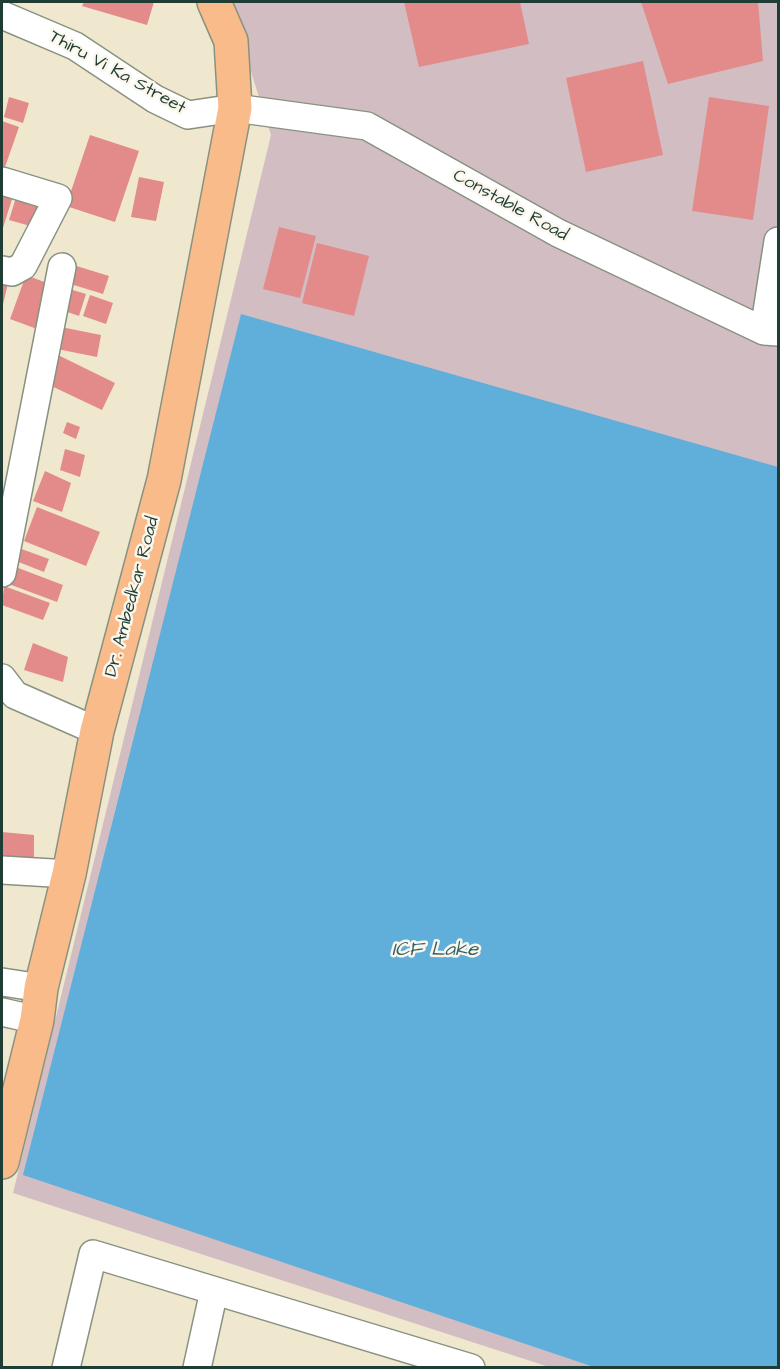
<!DOCTYPE html>
<style>
body{margin:0}
#map{position:relative;width:780px;height:1369px;overflow:hidden;background:#f0e8ce;font-family:"Architects Daughter",sans-serif}
canvas{display:block}
.frame{position:absolute;inset:0;border:3px solid #1f3d34;pointer-events:none}
</style>
<div id="map">
<canvas width="780" height="1369"></canvas>
<div class="frame"></div>
</div>
<script>
const c = document.querySelector('canvas').getContext('2d');
c.lineJoin = 'round';
function fill(path, color) { c.fillStyle = color; c.fill(path, 'evenodd'); }
const poly = rows => new Path2D(rows.map(r => 'M' + r).join(''));
function strokePath(path, color, width, dash) { c.strokeStyle = color; c.lineWidth = width; c.lineCap = dash ? 'butt' : 'round'; c.setLineDash(dash || []); c.stroke(path); }
function write(font, color, halo, rows, align = 'center') {
  c.font = font + ' "Architects Daughter",sans-serif'; c.lineWidth = 5; c.setLineDash([]); c.textBaseline = 'middle'; c.strokeStyle = halo; c.fillStyle = color; for (const [text, x, y, turn = 0] of rows) {
    c.save(); c.translate(x, y); c.rotate((+turn || 0) * Math.PI / 180); c.textAlign = isNaN(turn) ? turn : align; if (halo) c.strokeText(text, 0, 0); c.fillText(text, 0, 0); c.restore();
  }
}
fill(poly([
 [229,2,778,2,778,1367,549,1367,13,1193,271,135]
]), '#d2bec2');
fill(poly([
 [241,314,778,467,778,1367,594,1367,23,1175]
]), '#60aeda');
fill(poly([
 [84,2,154,2,147,25,82,6],
 [404,2,520,2,529,44,419,67],
 [641,2,758,2,763,61,668,84],
 [643,61,663,155,586,172,566,78],
 [9,97,29,103,23,123,4,117],
 [709,97,769,106,753,220,692,211],
 [2,121,19,127,5,167,2,166],
 [90,135,139,151,115,222,66,206],
 [139,177,164,182,156,221,131,217],
 [18,191,50,200,41,229,9,220],
 [2,193,13,196,2,231],
 [279,227,316,236,300,298,263,289],
 [317,243,369,256,354,316,302,303],
 [70,264,109,276,103,294,64,282],
 [26,275,52,285,37,329,10,319],
 [2,281,8,283,2,309],
 [66,288,86,294,79,316,59,309],
 [90,295,113,303,106,324,83,316],
 [61,327,101,335,97,357,57,349],
 [56,354,115,383,102,410,43,382],
 [67,422,80,427,76,439,63,433],
 [65,449,85,455,80,477,60,470],
 [45,471,71,483,62,512,33,501],
 [37,507,100,532,86,566,24,541],
 [16,547,49,559,44,572,11,559],
 [13,566,63,585,57,602,6,583],
 [4,586,50,603,43,620,2,605],
 [33,643,68,657,63,682,24,670],
 [2,832,34,835,34,860,2,858]
]), '#e38a8a');
const minor = poly([
 [2,15,75,46,155,99,188,115,235,108,367,126,558,233,764,331,778,332],
 [2,181,58,198,23,266,12,272,2,270],
 [764,331,778,241],
 [2,573,62,267],
 [2,678,15,695,97,731],
 [2,870,69,874],
 [2,982,41,988],
 [2,1012,37,1020],
 [66,1368,93,1254,471,1368],
 [197,1368,214,1291]
]);
const major = poly([
 [2,1162,37,1020,41,988,69,874,97,731,164,480,235,108,231,41,214,2]
]);
strokePath(minor, '#889281', 30);
strokePath(major, '#889281', 36);
strokePath(minor, '#fff', 27);
strokePath(major, '#fabb8b', 33);
write('18px', '#1f3d34', '#fbf7ec', [
 ["Thiru Vi Ka Street",117,73,29],
 ["Constable Road",510,206,29],
 ["Dr. Ambedkar Road",133,597,-75]
]);
write('italic 20px', '#325f66', '#fbf7ec', [
 ["ICF Lake",435,951]
]);
</script>
